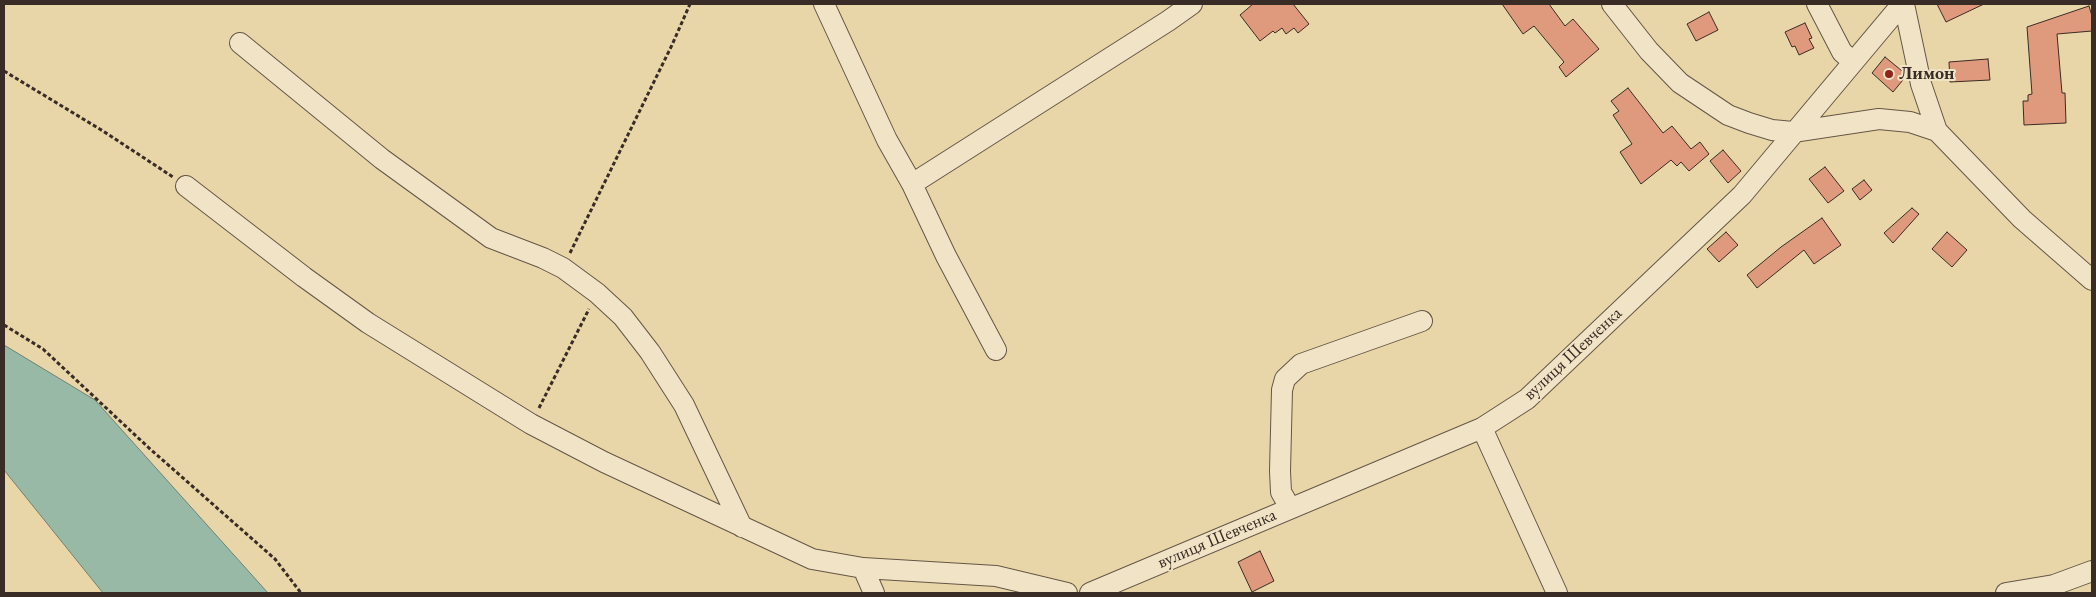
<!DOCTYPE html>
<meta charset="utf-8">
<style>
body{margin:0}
#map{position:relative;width:2096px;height:597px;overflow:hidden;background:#e9d6a8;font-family:"EB Garamond",serif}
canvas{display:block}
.frame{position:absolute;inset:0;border:5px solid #392b25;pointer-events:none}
</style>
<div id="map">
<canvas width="2096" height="597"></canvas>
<div class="frame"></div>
</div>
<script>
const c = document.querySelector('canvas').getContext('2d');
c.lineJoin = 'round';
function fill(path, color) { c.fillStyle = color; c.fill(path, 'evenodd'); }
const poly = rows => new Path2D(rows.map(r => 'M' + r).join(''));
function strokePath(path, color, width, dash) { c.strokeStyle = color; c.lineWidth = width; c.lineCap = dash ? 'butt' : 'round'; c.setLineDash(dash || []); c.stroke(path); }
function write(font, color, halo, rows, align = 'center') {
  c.font = font + ' "EB Garamond",serif'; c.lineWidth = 4; c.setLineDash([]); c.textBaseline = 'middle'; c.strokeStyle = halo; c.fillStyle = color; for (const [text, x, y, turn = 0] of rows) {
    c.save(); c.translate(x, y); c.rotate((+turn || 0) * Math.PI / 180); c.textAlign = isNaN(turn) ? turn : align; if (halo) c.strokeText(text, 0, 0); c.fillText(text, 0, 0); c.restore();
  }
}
const water = poly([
 [4,345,95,400,268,593,103,593,4,470,4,345]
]);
fill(water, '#97b9a6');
strokePath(water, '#718072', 1);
const building = poly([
 [1253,4,1293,4,1309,24,1298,33,1294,28,1286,34,1282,28,1275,33,1273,31,1260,41,1240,15,1253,4],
 [1502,4,1549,4,1565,26,1573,19,1599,49,1566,77,1559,67,1564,62,1534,26,1523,34,1502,4],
 [1937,4,1984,4,1946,22,1937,4],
 [2089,6,2092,16,2092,31,2057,34,2062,93,2065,93,2066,123,2024,125,2023,101,2028,101,2028,95,2032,94,2027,27,2089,6],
 [1709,12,1718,30,1696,41,1687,24,1709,12],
 [1805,23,1812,38,1809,39,1814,48,1799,55,1795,46,1792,47,1785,32,1805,23],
 [1885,57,1907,75,1893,92,1872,73,1885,57],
 [1988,59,1990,80,1950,82,1949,62,1988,59],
 [1628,88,1663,133,1672,126,1691,149,1700,142,1709,154,1689,171,1681,162,1677,166,1671,160,1641,184,1620,152,1632,144,1613,115,1619,111,1611,101,1628,88],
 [1723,150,1741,171,1728,183,1710,161,1723,150],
 [1825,167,1844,191,1828,203,1809,179,1825,167],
 [1864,180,1872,190,1860,200,1852,189,1864,180],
 [1912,208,1919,214,1893,243,1884,233,1912,208],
 [1822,218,1841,245,1814,264,1804,250,1757,288,1747,275,1781,247,1822,218],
 [1726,232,1738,245,1719,262,1707,249,1726,232],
 [1947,232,1967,250,1952,267,1932,249,1947,232],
 [1260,551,1274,581,1252,592,1238,562,1260,551]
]);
fill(building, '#df9a7d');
strokePath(building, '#392b25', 1);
const minor = poly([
 [824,4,887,140,912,184],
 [1612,4,1649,51,1680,83,1728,115,1749,123,1772,130,1793,132,1879,119,1910,122,1937,131,2022,219,2092,280],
 [1817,4,1842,52,1852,61],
 [1904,4,1921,84,1937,131],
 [240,43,382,159,491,238,543,258,563,268,597,293,623,317,650,352,684,405,742,527],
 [186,186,304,277,368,323,531,424,604,462,812,559,863,568,874,593],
 [996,350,946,256,912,184,1168,21,1192,4],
 [1482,428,1557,593],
 [1290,508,1281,492,1280,471,1282,390,1285,379,1301,364,1422,321],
 [863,568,996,576,1067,593],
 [1090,593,1482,428,1527,399,1742,195,1902,4],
 [2006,593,2054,585,2092,571]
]);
strokePath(minor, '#655646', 22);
strokePath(poly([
 [4,71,103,131,173,177],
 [570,253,672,45,690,4],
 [4,325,43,349,149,448,275,559,301,593],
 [539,408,589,309]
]), '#392b25', 3, [4, 2.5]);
strokePath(minor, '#f1e4c6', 20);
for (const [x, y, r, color] of [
 [1889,74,5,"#8f2418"]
]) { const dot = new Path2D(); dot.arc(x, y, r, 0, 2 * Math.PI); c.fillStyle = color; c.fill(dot); strokePath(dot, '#f1e4c6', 2); }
write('bold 18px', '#392b25', '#f1e4c6', [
 ["Лимон",1899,74]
], 'left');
write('18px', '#392b25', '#f1e4c6', [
 ["вулиця Шевченка",1573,354,-43],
 ["вулиця Шевченка",1217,539,-23]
]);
</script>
